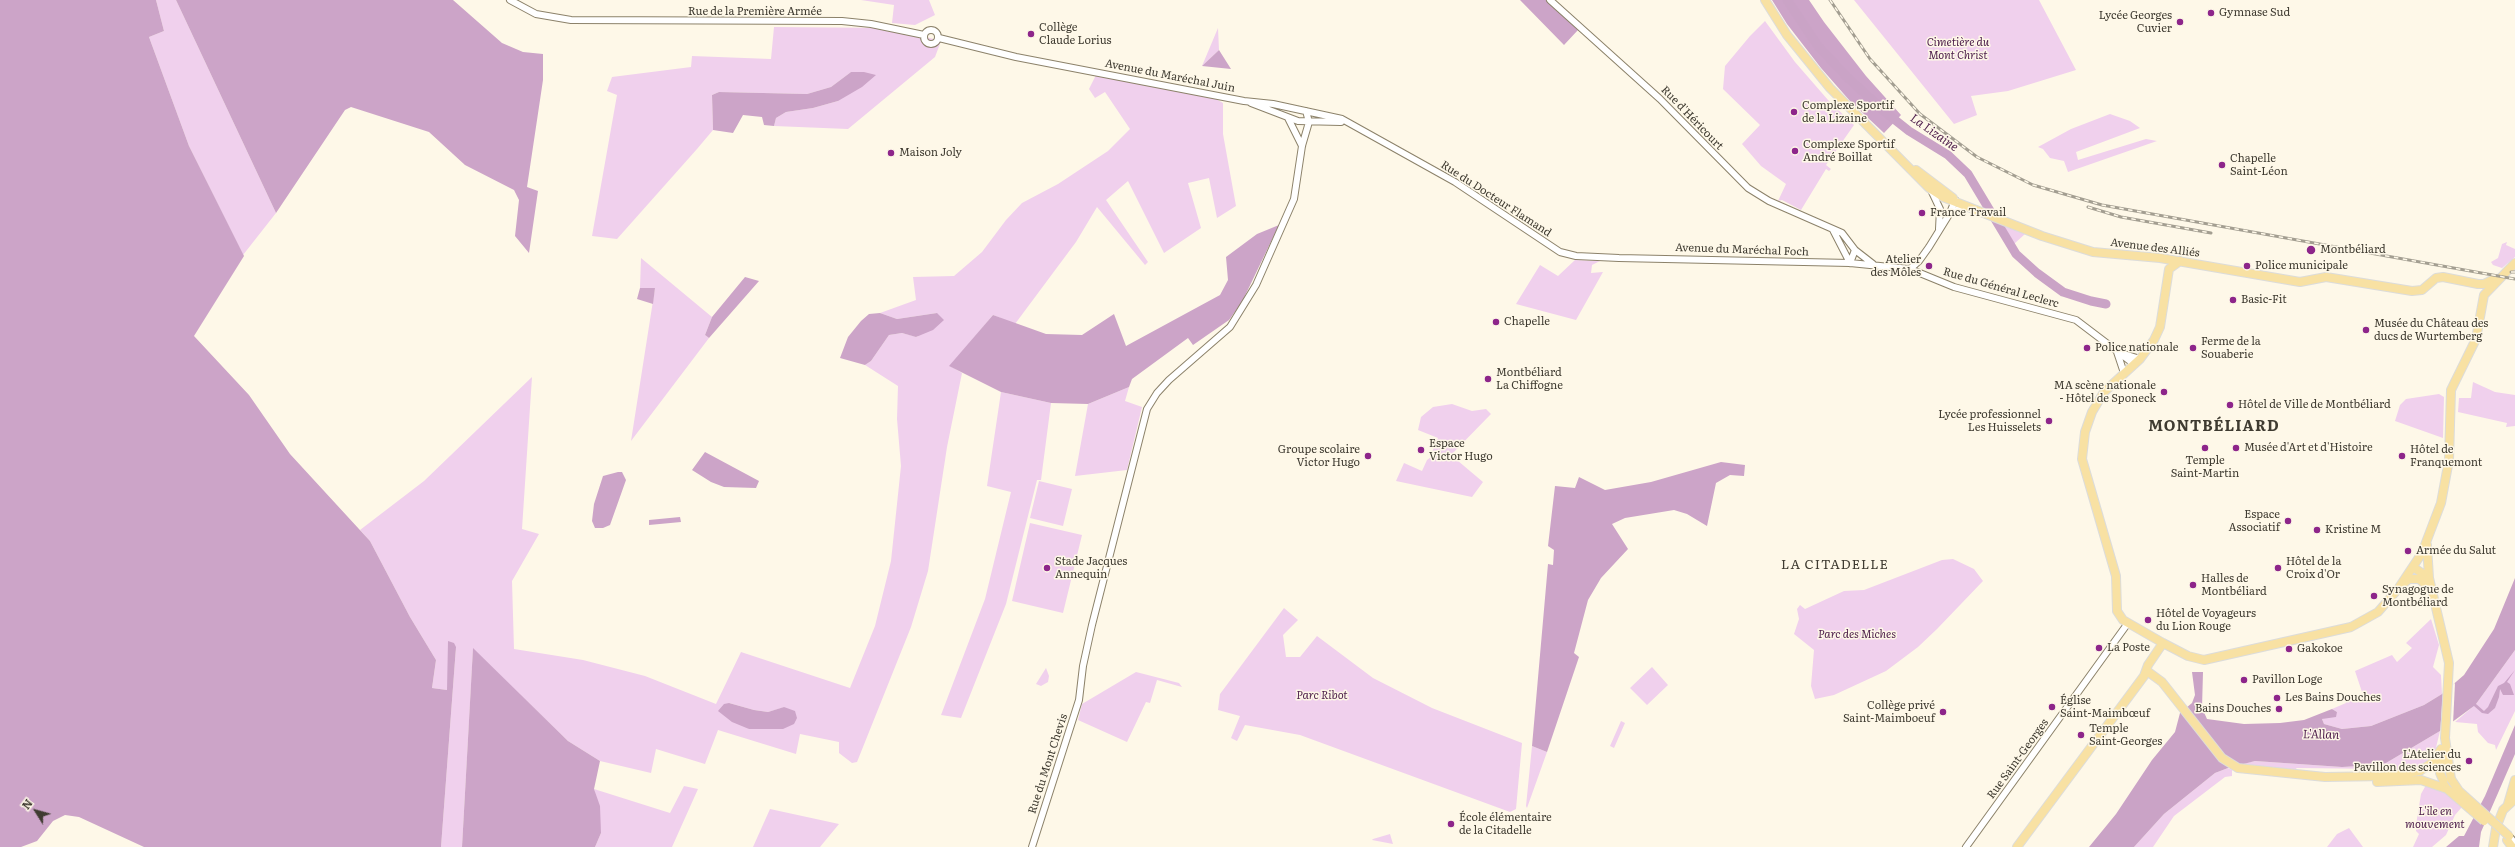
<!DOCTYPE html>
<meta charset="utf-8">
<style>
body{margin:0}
#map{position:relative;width:2515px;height:847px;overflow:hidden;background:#fef8e8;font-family:Literata,serif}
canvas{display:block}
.north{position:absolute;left:16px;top:791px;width:40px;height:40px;-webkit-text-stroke:3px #fef8e8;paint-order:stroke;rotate:307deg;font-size:11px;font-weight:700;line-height:16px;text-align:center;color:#3f3b31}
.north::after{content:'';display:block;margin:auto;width:14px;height:18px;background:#3f3b31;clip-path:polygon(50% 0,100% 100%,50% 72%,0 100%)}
</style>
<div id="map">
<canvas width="2515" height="847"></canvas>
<div class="north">N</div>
</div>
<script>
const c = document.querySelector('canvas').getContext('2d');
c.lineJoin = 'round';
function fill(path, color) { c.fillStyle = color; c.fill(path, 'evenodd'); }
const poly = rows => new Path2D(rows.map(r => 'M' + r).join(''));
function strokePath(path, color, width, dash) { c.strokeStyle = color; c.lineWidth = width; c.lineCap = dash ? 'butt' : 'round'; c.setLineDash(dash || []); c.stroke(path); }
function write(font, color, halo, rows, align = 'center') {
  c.font = font + ' Literata,serif'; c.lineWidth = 3; c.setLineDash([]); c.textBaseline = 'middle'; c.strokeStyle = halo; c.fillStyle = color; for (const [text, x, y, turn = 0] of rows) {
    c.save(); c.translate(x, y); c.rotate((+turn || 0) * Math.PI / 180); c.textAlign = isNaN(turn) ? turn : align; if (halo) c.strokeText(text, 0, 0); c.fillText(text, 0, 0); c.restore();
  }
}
fill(poly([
 [156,0,176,0,276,213,243,255,189,146,149,37,164,31],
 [861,0,929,0,935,15,915,25,892,23,894,5],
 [1854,0,2039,0,2076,70,2008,91,1971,96,1977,115,1954,124],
 [1765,21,1795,62,1828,100,1854,125,1826,165,1831,169,1829,171,1826,169,1801,210,1782,200,1778,201,1786,184,1761,166,1742,144,1760,125,1723,89,1725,66,1750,36],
 [774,27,892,28,941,41,935,57,848,129,774,126,776,118,786,112,813,108,838,101,851,72,831,87,807,94,719,92,712,95,713,130,697,149,617,239,592,236,617,95,607,91,612,77,691,67,692,56,771,59],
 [1218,28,1219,50,1202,66],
 [1097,73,1214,98,1223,103,1223,134,1236,206,1217,218,1209,178,1188,183,1201,228,1164,253,1128,181,1106,200,1148,262,1145,265,1097,207,1076,242,1015,324,993,315,950,366,962,373,947,447,928,571,911,627,857,762,852,763,839,753,839,742,800,734,796,754,718,730,705,764,656,749,651,773,600,761,568,741,473,649,462,847,441,847,456,647,447,690,432,688,436,660,410,617,370,541,360,530,424,481,532,377,522,529,539,534,512,581,514,649,583,660,645,676,716,704,741,652,850,688,875,626,891,561,901,466,897,419,898,386,865,365,871,361,889,335,902,333,917,337,937,313,897,319,880,313,916,300,913,277,954,276,982,252,1006,220,1022,203,1058,184,1108,151,1130,129,1105,92,1095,98,1089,89],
 [729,703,754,710,768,712,785,707,749,729],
 [2110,114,2130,121,2140,128,2076,152,2078,160,2146,139,2157,141,2068,172,2064,161,2050,158,2043,149,2038,147,2071,129],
 [2004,226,2025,234,2014,244],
 [2507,242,2506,245,2515,249,2515,257,2502,268,2493,265,2491,262,2498,258,2502,244],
 [641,258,712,317,705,335,709,338,631,441,655,288,640,288],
 [1575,260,1600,261,1592,265,1591,273,1603,272,1576,320,1516,304,1540,265,1558,276],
 [2473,382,2495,392,2515,395,2515,426,2506,427,2507,423,2458,412,2459,398,2471,398],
 [1129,387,1125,401,1142,407,1127,470,1075,476,1088,404],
 [1001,392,1051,403,1041,480,1037,480,1006,604,961,718,941,715,985,599,1011,492,987,486],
 [2439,394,2444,397,2443,438,2395,421,2400,405,2406,399],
 [1452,404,1472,411,1486,409,1491,414,1451,455,1483,482,1472,497,1396,481,1404,463,1422,471,1427,460,1435,454,1432,452,1438,438,1418,430,1421,417,1433,407],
 [1039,481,1072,489,1063,526,1030,518],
 [1030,523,1082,535,1063,613,1012,601],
 [1953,559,1974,569,1983,581,1937,629,1918,647,1886,671,1834,695,1815,699,1811,686,1814,650,1794,634,1799,619,1797,609,1800,605,1805,609,1844,591,1864,590,1942,560],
 [1284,608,1298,620,1283,635,1286,657,1300,657,1317,636,1373,678,1432,708,1522,743,1516,809,1510,812,1300,735,1245,725,1237,741,1231,738,1240,716,1218,710,1220,694],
 [2431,619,2439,645,2433,667,2441,675,2442,694,2424,705,2371,726,2342,729,2324,724,2322,719,2337,712,2332,709,2346,703,2344,696,2363,695,2355,671,2392,655,2397,662,2412,648,2406,643],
 [2515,650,2515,711,2496,750,2495,745,2488,743,2478,732,2477,724,2455,722,2476,704],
 [1652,667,1668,685,1647,705,1630,688],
 [1046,668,1049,676,1048,682,1041,686,1036,684],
 [1136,672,1179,683,1182,687,1157,680,1150,703,1146,702,1127,742,1078,720,1082,704],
 [1621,721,1625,723,1614,748,1610,746],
 [2440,731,2434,756,2423,766,2415,769,2385,773,2384,769,2297,768,2293,771,2242,764,2255,761,2342,767,2377,765,2386,763],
 [1532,746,1547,752,1527,808,1526,806],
 [2228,768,2232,770,2232,776,2225,777,2174,816,2153,847,2134,847,2164,814,2215,773],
 [2426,785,2443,791,2462,807,2455,815,2446,835,2432,847,2413,847,2419,834,2416,831,2416,825,2421,794],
 [684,786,698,789,672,847,595,847,601,833,594,789,670,813],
 [770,809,839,824,820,847,753,847],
 [2349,828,2363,847,2327,847,2337,834],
 [1390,834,1393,844,1372,840,1373,839]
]), '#f0d0ed');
fill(poly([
 [0,0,156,0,164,31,149,37,189,146,244,256,194,336,249,395,290,454,370,541,410,617,436,660,432,688,447,690,448,641,454,643,456,647,441,847,144,847,79,817,65,815,53,821,37,841,21,847,0,847],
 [176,0,453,0,502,43,523,52,543,54,543,80,527,187,538,191,529,253,515,236,519,200,514,190,465,165,429,132,351,107,345,110,276,213],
 [1520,0,1546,0,1578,30,1564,45],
 [1772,0,1809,0,1824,22,1866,76,1901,115,1884,133,1850,101,1821,68,1787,24],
 [1219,50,1231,69,1202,66],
 [851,72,864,72,876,75,862,87,838,101,813,108,786,112,776,118,774,126,764,125,762,117,743,115,733,133,713,130,712,95,719,92,807,94,831,87],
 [1279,225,1242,302,1229,320,1193,345,1188,338,1132,379,1129,387,1088,404,1051,403,1001,392,949,366,993,315,1046,334,1082,335,1114,314,1126,346,1220,295,1228,280,1226,257,1257,234],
 [745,277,759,281,709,338,705,335,712,317],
 [640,288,655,288,653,304,637,299],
 [880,313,897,319,937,313,944,320,933,330,916,337,902,333,889,335,871,361,865,365,840,358,848,337,861,321,869,314],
 [705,452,759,481,756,488,724,487,711,482,692,470],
 [1721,462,1745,465,1744,476,1730,475,1716,483,1707,526,1687,514,1674,510,1625,518,1612,524,1628,549,1601,578,1588,600,1574,653,1579,657,1547,752,1532,746,1548,564,1553,565,1554,550,1548,546,1555,486,1575,488,1579,477,1605,490,1651,482],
 [618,472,622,472,626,480,610,525,603,528,595,528,592,521,594,504,603,476],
 [680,517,681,522,649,525,649,520],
 [473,648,568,741,600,761,594,789,600,806,601,833,595,847,462,847],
 [729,703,754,710,768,712,784,707,795,711,797,718,794,724,783,729,749,729,732,722,718,711,724,704]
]), '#cca4c8');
fill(poly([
 [2515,578,2515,650,2476,704,2484,711,2488,707,2498,686,2504,683,2515,670,2507,682,2510,684,2514,695,2503,695,2500,689,2499,697,2495,708,2488,714,2482,713,2474,706,2440,731,2386,763,2377,765,2342,767,2255,761,2228,768,2215,773,2164,814,2134,847,2089,847,2116,814,2152,760,2175,732,2180,713,2192,703,2195,695,2192,672,2203,672,2202,708,2207,719,2244,724,2280,723,2304,720,2332,709,2337,712,2336,717,2322,719,2324,724,2342,729,2371,726,2424,705,2442,694,2464,675,2494,629],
 [2515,725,2515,754,2481,832,2479,847,2446,847,2459,836,2464,836,2485,796]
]), '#caa3c6');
fill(poly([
 [2455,683,2453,724,2440,734,2443,691]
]), '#fef8e8');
strokePath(poly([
 [1787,0,1818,46,1847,77,1885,112,1909,131,1948,155,1968,174,2016,254,2037,273,2063,292,2091,301,2106,304]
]), '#caa3c6', 9);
const minor = poly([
 [510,0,536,14,571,20,842,21,871,24,924,35],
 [1550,0,1660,99,1748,188,1769,201,1842,233,1855,250,1850,263],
 '924 37a7 7 0 1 1 14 0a7 7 0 1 1-14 0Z',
 [939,38,1016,57,1244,101,1273,104,1342,119,1455,182,1560,252,1576,256,1619,258,1850,263,1910,269,1954,287,2076,320,2134,364],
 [1251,103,1298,121,1341,122],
 [1288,118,1302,146],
 [1931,190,1940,209,1939,229],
 [1950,213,1966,206],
 [1833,230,1850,263],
 [1855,250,1873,264],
 [1910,269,1919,261,1929,247,1950,213,1955,200],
 [2117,352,2124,373],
 [2121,353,2140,359],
 [2509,836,2515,843],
 [1032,847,1079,700,1083,666,1092,625,1147,409,1157,393,1169,380,1230,327,1256,285,1294,199,1302,146,1309,122,1306,111],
 [1966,847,2128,623]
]);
const major = poly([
 [1765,0,1787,35,1830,88,1929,188,1943,197,2042,236,2093,252,2160,258,2300,282,2326,277,2412,291,2422,290,2436,278,2443,277,2478,284,2484,284,2494,279],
 [1916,170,1953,198],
 [2180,261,2169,269,2160,327,2154,340,2140,359,2104,392,2092,412,2085,432,2082,459,2116,576,2117,611,2123,620,2163,643,2188,656,2204,660,2351,627,2378,612,2398,589,2422,553,2441,503,2449,460,2451,390,2476,339,2484,295,2515,263],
 [2427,545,2429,578,2449,663,2445,738,2451,779],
 [2413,567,2429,578],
 [2403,584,2409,579,2419,579,2431,589],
 [2147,671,2162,682,2222,758,2238,768,2325,777,2387,776,2420,771,2433,762,2441,749],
 [2441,752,2440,773,2447,789],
 [2377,782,2421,780,2447,789],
 [2508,804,2515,780],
 [2507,840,2512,847],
 [2017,847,2144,676,2148,665,2163,643],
 [2493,847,2496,828,2503,810,2515,799]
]);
strokePath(minor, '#8c826a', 8);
strokePath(major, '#dcdcda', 10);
strokePath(minor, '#fff', 6);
strokePath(major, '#f8e1a3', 8);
const rail = poly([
 [1830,0,1870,59,1920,114,1977,157,2033,185,2102,205,2515,279],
 [2088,207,2121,217,2211,233],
 [2511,272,2515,272]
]);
strokePath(rail, '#a39e91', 3);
strokePath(rail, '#fef8e8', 1.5, [4.5]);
const majorBridge = poly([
 [2451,779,2459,791,2509,836],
 [2447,789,2484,821]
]);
strokePath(majorBridge, '#dcdcda', 10, []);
strokePath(majorBridge, '#f8e1a3', 8);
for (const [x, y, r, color] of [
 [2211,13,4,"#8d258a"],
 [2180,22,4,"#8d258a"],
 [1031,34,4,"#8d258a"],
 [1794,112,4,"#8d258a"],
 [1795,151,4,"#8d258a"],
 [891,153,4,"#8d258a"],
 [2222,165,4,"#8d258a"],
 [1922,213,4,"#8d258a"],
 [2311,250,5,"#8d258a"],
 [1929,266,4,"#8d258a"],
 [2247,266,4,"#8d258a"],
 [2233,300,4,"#8d258a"],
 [1496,322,4,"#8d258a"],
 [2366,330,4,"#8d258a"],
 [2087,348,4,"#8d258a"],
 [2193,348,4,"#8d258a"],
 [1488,379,4,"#8d258a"],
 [2164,392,4,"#8d258a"],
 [2230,405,4,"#8d258a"],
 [2049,421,4,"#8d258a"],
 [2205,448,4,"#8d258a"],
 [2236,448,4,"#8d258a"],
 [1421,450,4,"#8d258a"],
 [1368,456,4,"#8d258a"],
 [2402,456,4,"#8d258a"],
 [2288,521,4,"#8d258a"],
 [2317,530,4,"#8d258a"],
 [2408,551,4,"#8d258a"],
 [1047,568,4,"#8d258a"],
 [2278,568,4,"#8d258a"],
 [2193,585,4,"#8d258a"],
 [2374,596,4,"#8d258a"],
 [2148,620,4,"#8d258a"],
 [2099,648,4,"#8d258a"],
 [2289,649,4,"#8d258a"],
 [2244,680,4,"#8d258a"],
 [2277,698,4,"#8d258a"],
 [2052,707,4,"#8d258a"],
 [2279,709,4,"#8d258a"],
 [1943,712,4,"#8d258a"],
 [2081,735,4,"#8d258a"],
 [2469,761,4,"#8d258a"],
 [1451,824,4,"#8d258a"]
]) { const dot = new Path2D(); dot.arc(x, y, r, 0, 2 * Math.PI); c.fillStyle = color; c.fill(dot); strokePath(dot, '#fef8e8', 1.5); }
write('11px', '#3f3b31', '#fef8e8', [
 ["Rue de la Première Armée",755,12],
 ["Avenue du Maréchal Juin",1170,76,11],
 ["Rue d'Héricourt",1692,118,46],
 ["Rue du Docteur Flamand",1496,199,33],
 ["Avenue des Alliés",2155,248,7],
 ["Avenue du Maréchal Foch",1742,250,2],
 ["Rue du Général Leclerc",2001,288,16],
 ["Rue Saint-Georges",2018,759,-54],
 ["Rue du Mont Chevis",1048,764,-72]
]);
write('11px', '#3f3b31', '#fef8e8', [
 ["Gymnase Sud",2219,13],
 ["Lycée Georges",2172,16,"right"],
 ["Cuvier",2172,29,"right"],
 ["Collège",1039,28],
 ["Claude Lorius",1039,41],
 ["Complexe Sportif",1802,106],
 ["de la Lizaine",1802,119],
 ["Complexe Sportif",1803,145],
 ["André Boillat",1803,158],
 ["Maison Joly",899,153],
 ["Chapelle",2230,159],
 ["Saint-Léon",2230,172],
 ["France Travail",1930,213],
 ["Montbéliard",2320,250],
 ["Atelier",1921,260,"right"],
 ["des Môles",1921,273,"right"],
 ["Police municipale",2255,266],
 ["Basic-Fit",2241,300],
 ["Chapelle",1504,322],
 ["Musée du Château des",2374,324],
 ["ducs de Wurtemberg",2374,337],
 ["Ferme de la",2201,342],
 ["Souaberie",2201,355],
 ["Police nationale",2095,348],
 ["Montbéliard",1496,373],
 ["La Chiffogne",1496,386],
 ["MA scène nationale",2156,386,"right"],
 ["- Hôtel de Sponeck",2156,399,"right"],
 ["Hôtel de Ville de Montbéliard",2238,405],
 ["Lycée professionnel",2041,415,"right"],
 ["Les Huisselets",2041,428,"right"],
 ["Espace",1429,444],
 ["Victor Hugo",1429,457],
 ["Musée d'Art et d'Histoire",2244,448],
 ["Groupe scolaire",1360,450,"right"],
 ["Victor Hugo",1360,463,"right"],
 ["Hôtel de",2410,450],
 ["Franquemont",2410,463],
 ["Temple",2205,461,"center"],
 ["Saint-Martin",2205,474,"center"],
 ["Espace",2280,515,"right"],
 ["Associatif",2280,528,"right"],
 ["Kristine M",2325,530],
 ["Armée du Salut",2416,551],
 ["Stade Jacques",1055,562],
 ["Annequin",1055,575],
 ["Hôtel de la",2286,562],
 ["Croix d'Or",2286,575],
 ["Halles de",2201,579],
 ["Montbéliard",2201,592],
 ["Synagogue de",2382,590],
 ["Montbéliard",2382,603],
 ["Hôtel de Voyageurs",2156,614],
 ["du Lion Rouge",2156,627],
 ["La Poste",2107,648],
 ["Gakokoe",2297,649],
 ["Pavillon Loge",2252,680],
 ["Les Bains Douches",2285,698],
 ["Église",2060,701],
 ["Saint-Maimbœuf",2060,714],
 ["Collège privé",1935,706,"right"],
 ["Saint-Maimboeuf",1935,719,"right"],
 ["Bains Douches",2271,709,"right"],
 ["Temple",2089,729],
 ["Saint-Georges",2089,742],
 ["L'Atelier du",2461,755,"right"],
 ["Pavillon des sciences",2461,768,"right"],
 ["École élémentaire",1459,818],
 ["de la Citadelle",1459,831]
], 'left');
write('italic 11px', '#4b1b49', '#fef8e8', [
 ["Cimetière du",1958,43],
 ["Mont Christ",1958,56],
 ["Parc des Miches",1857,635],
 ["Parc Ribot",1322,696],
 ["L'ile en",2435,812],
 ["mouvement",2435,825]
]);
write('italic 12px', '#4e1e4c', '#fef8e8', [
 ["La Lizaine",1934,133,35],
 ["L'Allan",2321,735,1]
]);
c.letterSpacing = '1px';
write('13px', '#3f3b31', '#fef8e8', [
 ["LA CITADELLE",1835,565]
]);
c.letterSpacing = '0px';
c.letterSpacing = '1px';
write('bold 15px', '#3f3b31', '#fef8e8', [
 ["MONTBÉLIARD",2214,427]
]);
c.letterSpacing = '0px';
</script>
